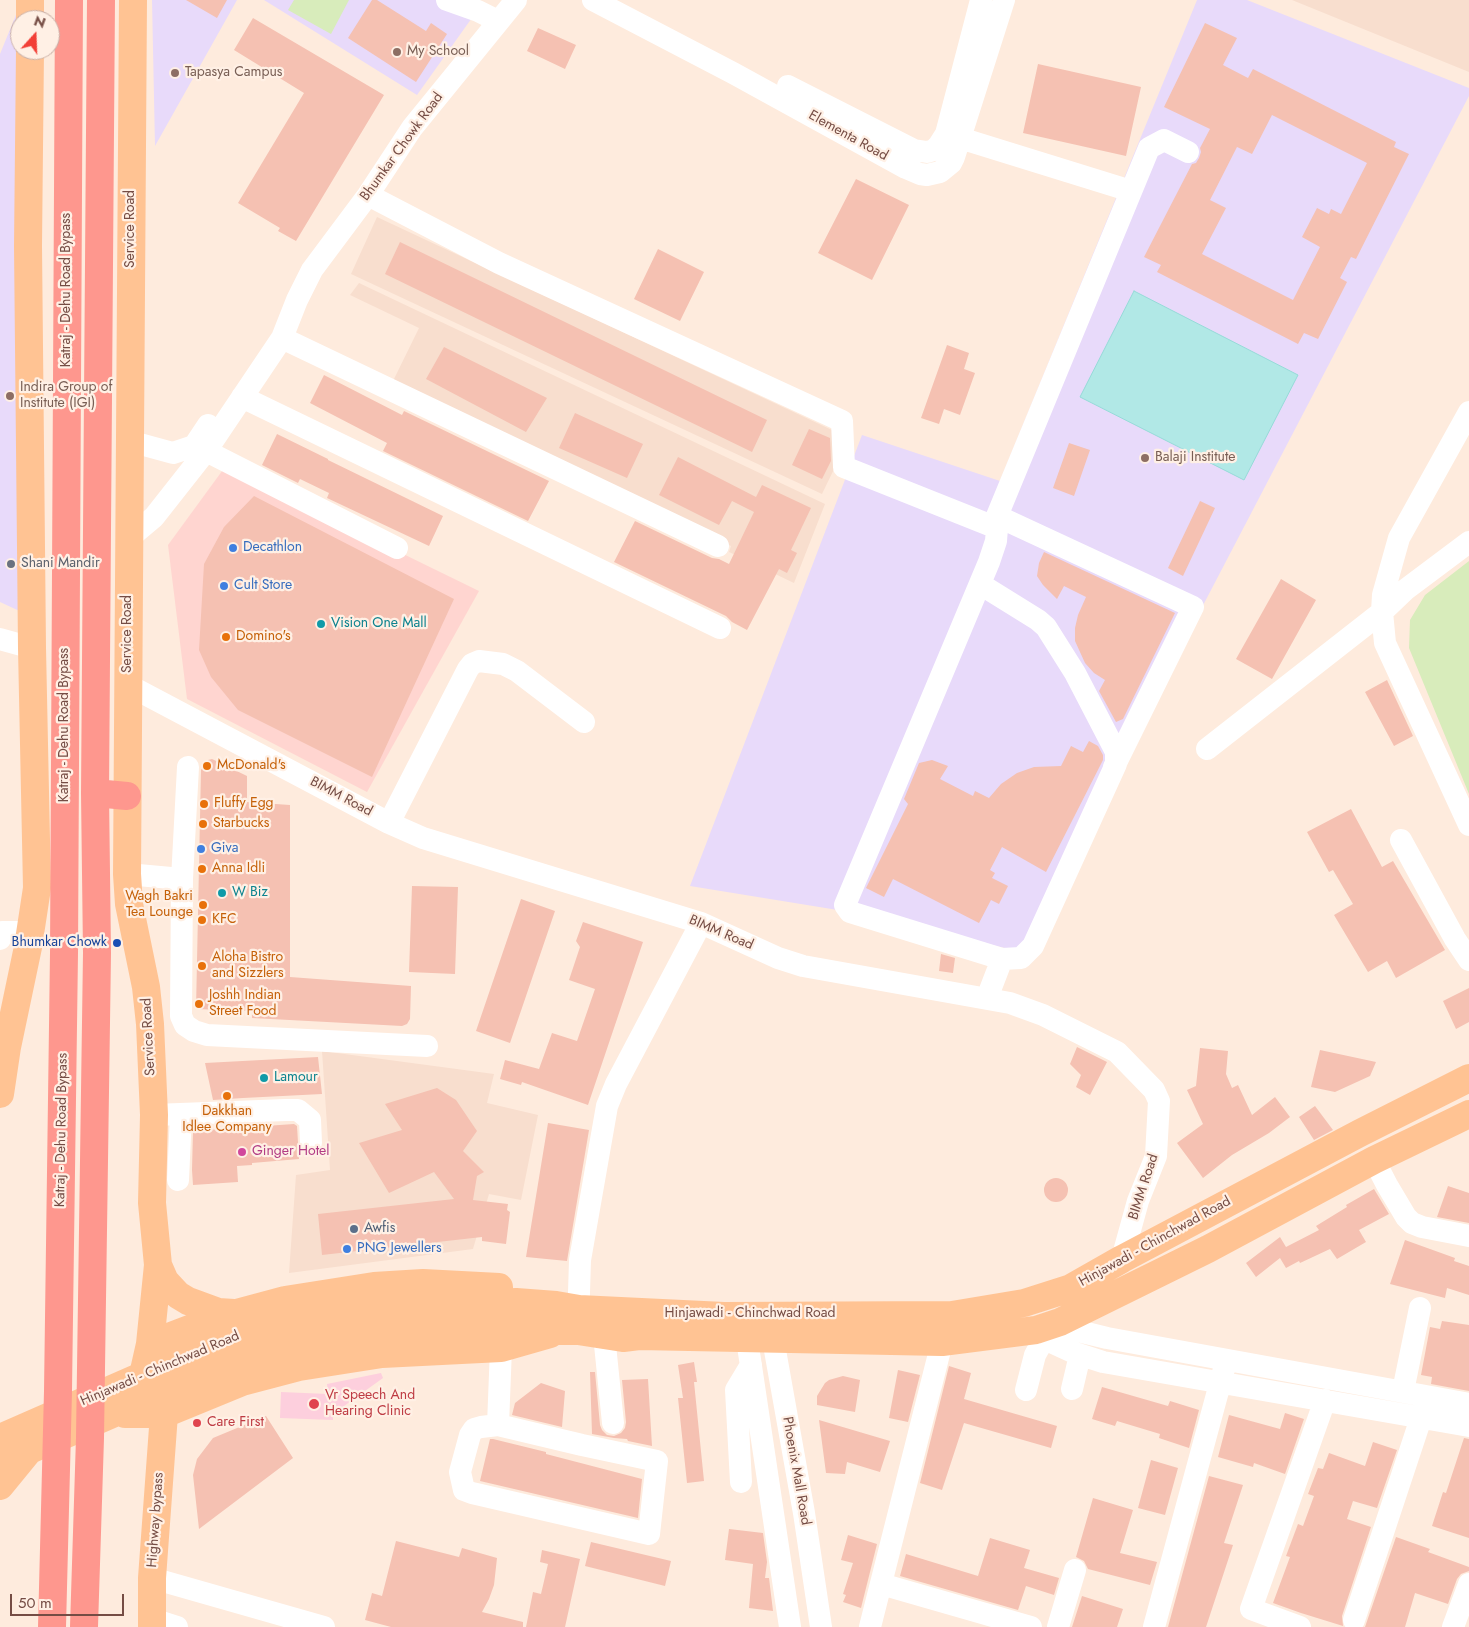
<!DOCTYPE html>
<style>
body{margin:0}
#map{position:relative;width:1469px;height:1627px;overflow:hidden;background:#feebdd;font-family:Jost,sans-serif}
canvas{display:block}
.north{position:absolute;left:10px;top:10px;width:50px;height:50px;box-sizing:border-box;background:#fff0e5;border:1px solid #c8aea5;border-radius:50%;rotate:20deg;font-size:14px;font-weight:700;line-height:20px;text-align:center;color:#754c44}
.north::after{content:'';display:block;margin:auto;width:18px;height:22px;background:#f23f37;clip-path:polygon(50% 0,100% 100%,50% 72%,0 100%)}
.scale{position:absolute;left:10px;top:1594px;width:114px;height:22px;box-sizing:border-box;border:2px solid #754c44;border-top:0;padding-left:6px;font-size:15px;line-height:18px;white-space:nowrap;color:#754c44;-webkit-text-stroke:4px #fff0e5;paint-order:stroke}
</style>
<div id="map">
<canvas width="1469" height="1627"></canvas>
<div class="north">N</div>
<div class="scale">50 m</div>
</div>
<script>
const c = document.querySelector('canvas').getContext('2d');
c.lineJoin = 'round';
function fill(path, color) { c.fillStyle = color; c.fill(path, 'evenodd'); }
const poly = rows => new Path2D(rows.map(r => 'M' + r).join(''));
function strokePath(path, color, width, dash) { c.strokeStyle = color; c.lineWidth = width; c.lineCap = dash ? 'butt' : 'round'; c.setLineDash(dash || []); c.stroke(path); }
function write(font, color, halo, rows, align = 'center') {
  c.font = font + ' Jost,sans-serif'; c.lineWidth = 4.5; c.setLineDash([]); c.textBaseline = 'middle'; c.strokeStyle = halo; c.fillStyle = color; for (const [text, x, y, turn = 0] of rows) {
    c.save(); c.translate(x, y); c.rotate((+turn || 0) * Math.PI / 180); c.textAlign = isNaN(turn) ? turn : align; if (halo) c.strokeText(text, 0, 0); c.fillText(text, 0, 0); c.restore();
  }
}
fill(poly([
 [1292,0,1469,0,1469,72],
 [377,217,849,438,822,494,351,274],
 [359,283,825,504,794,583,729,552,731,546,393,381,419,328,350,295],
 [322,1051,494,1074,487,1103,538,1115,521,1200,489,1194,473,1249,289,1273,296,1175,330,1170]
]), '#f8dece');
fill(poly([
 [225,467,479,591,367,792,187,699,168,545]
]), '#ffd5d0');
fill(poly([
 [22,0,20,20,20,50,26,614,0,602,0,54],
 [152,0,237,0,155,146],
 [264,0,454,0,479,8,417,95],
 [1197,0,1247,0,1469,88,1469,96,1022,952,850,912,690,886,862,435,1000,481]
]), '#e8dafa');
fill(poly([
 [381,1373,383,1378,333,1414,333,1420,280,1418,281,1392,328,1394,327,1384]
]), '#fdcfdd');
fill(poly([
 [294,0,349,0,331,34,288,10],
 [1469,561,1469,794,1409,648,1410,620,1425,595]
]), '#d8ecbb');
const water = poly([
 [1134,291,1298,375,1244,480,1080,397,1134,291]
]);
fill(water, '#b1e8e6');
strokePath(water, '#96dbd9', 1);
fill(poly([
 [186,0,227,0,217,18],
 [372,0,377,0,426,31,431,23,447,34,416,82,348,38],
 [253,18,384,95,296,241,278,231,280,228,238,203,304,93,234,50],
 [1205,23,1237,38,1223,65,1248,78,1253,69,1396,142,1394,147,1409,154,1356,259,1351,257,1340,278,1347,282,1318,339,1304,333,1298,344,1157,272,1161,265,1144,257,1192,164,1196,163,1199,158,1201,152,1200,148,1210,129,1164,107],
 [1272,115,1367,163,1341,214,1331,209,1329,214,1317,208,1302,237,1320,247,1293,300,1202,254,1226,208,1210,200,1237,147,1252,154],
 [538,28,576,45,565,69,527,51],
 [1038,64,1141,87,1126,156,1023,133],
 [856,179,909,205,872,280,818,253],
 [400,242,767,420,752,452,385,274],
 [658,249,704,272,680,321,634,299],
 [947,345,969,353,964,369,975,373,960,415,944,409,939,424,921,418],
 [444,347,547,398,526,432,426,379],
 [324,375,402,415,404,411,549,481,528,521,383,451,387,443,310,403],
 [575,413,643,444,627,478,559,448],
 [809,429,830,438,831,461,822,479,792,465],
 [277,434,328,459,328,460,443,516,429,546,327,498,329,493,300,479,298,483,262,465],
 [1069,443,1090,450,1074,496,1053,488],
 [678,457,756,497,762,485,811,508,791,550,797,553,787,573,779,569,747,630,732,622,726,616,614,562,635,521,712,558,719,559,729,564,754,512,732,501,719,525,659,495],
 [254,496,454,599,372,777,238,710,211,677,199,650,204,564,224,527],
 [1200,501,1215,508,1183,576,1168,568],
 [1044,552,1175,613,1123,719,1116,722,1099,691,1105,680,1094,673,1085,663,1075,641,1075,628,1078,615,1086,597,1064,586,1057,599,1043,585,1037,576,1039,563],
 [1281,579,1316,600,1272,679,1236,659],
 [1387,680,1413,736,1394,746,1365,692],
 [1089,741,1098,746,1103,755,1103,760,1046,872,1002,847,990,870,995,873,992,878,1008,886,999,904,991,900,979,923,893,879,884,897,866,888,908,804,904,799,919,763,932,760,948,766,940,779,973,796,975,791,989,798,1001,784,1017,773,1034,767,1061,766,1071,746,1083,752],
 [212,759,247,776,247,802,290,805,290,977,411,986,410,1019,407,1024,402,1026,252,1018,252,1011,196,1009,201,770,208,760],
 [1351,809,1382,867,1393,861,1445,950,1396,978,1387,961,1368,972,1334,915,1353,904,1333,870,1329,872,1307,832],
 [412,886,458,887,455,974,409,972],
 [521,899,555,911,510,1043,476,1031],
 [583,922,643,942,588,1105,522,1082,521,1085,500,1079,505,1060,539,1069,552,1033,577,1041,595,989,569,980,580,947,576,941],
 [941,954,955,958,953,973,939,971],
 [1469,988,1469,1022,1456,1029,1443,1001],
 [1077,1047,1107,1062,1090,1095,1076,1087,1081,1075,1070,1064],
 [1200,1048,1228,1051,1226,1074,1232,1088,1238,1085,1252,1115,1275,1097,1290,1117,1269,1133,1232,1155,1203,1178,1177,1143,1203,1124,1187,1090,1196,1086],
 [1320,1050,1376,1062,1370,1076,1335,1092,1311,1087],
 [318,1057,322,1094,243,1098,213,1100,205,1063],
 [437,1088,456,1100,477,1131,463,1151,484,1172,477,1176,473,1200,508,1204,507,1210,510,1212,506,1244,482,1241,482,1237,322,1255,318,1214,454,1199,434,1172,389,1193,359,1143,402,1130,385,1104],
 [1315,1106,1333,1130,1314,1140,1299,1117],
 [548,1123,589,1130,567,1261,526,1257],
 [294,1124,297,1126,299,1159,252,1163,252,1165,237,1166,238,1182,193,1185,192,1170,193,1131],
 '1044 1190a12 12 0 1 1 24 0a12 12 0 1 1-24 0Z',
 [1448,1186,1469,1193,1469,1223,1437,1217],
 [1374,1189,1389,1214,1359,1230,1366,1242,1337,1259,1330,1249,1300,1263,1299,1261,1286,1268,1280,1258,1256,1277,1246,1263,1280,1237,1286,1247,1319,1230,1316,1226,1347,1207,1346,1205],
 [1405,1240,1455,1258,1454,1261,1469,1266,1469,1295,1447,1288,1445,1298,1390,1284],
 [1442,1321,1469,1325,1469,1391,1431,1384,1432,1377,1421,1375,1430,1327,1440,1329],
 [694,1362,697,1382,694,1382,704,1481,687,1483,678,1398,683,1398,678,1365],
 [949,1366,971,1373,964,1399,1057,1426,1051,1448,964,1423,942,1490,920,1483],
 [898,1370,920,1375,908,1422,889,1418],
 [590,1372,595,1372,600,1425,602,1430,607,1435,614,1436,621,1433,625,1428,626,1422,622,1380,648,1379,652,1446,628,1441,627,1439,614,1438,592,1434],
 [843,1376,860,1380,855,1412,817,1405,817,1396,825,1383,829,1380],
 [541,1383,565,1391,562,1427,512,1415,515,1403],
 [1102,1387,1168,1406,1170,1401,1199,1410,1189,1448,1159,1438,1160,1434,1117,1421,1115,1426,1092,1419],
 [1285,1413,1304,1419,1285,1474,1254,1463,1253,1467,1218,1457,1229,1415,1280,1429],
 [266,1416,293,1458,199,1529,193,1475,197,1459,213,1438],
 [819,1420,890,1441,880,1472,847,1462,845,1474,826,1473],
 [1464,1438,1469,1439,1469,1538,1432,1526,1443,1492,1446,1493],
 [490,1439,493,1439,546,1452,546,1454,642,1479,638,1518,480,1481],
 [1373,1442,1397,1450,1377,1508,1353,1501,1347,1519,1371,1527,1342,1616,1343,1626,1301,1613,1273,1603,1290,1557,1286,1556,1298,1524,1303,1526,1314,1496,1308,1494,1318,1468,1323,1469,1329,1453,1365,1466],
 [1151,1460,1178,1468,1165,1515,1138,1508],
 [1209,1476,1243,1485,1224,1543,1233,1545,1206,1627,1168,1627],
 [1093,1498,1133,1510,1120,1553,1157,1562,1150,1585,1088,1569,1084,1561,1076,1557],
 [729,1529,763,1533,767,1562,765,1578,769,1578,773,1611,749,1608,753,1564,725,1560],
 [848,1535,877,1544,861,1608,843,1602,846,1595,843,1594,853,1563,841,1560],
 [1396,1537,1430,1549,1428,1552,1469,1567,1469,1571,1461,1574,1457,1579,1448,1604,1415,1593,1405,1627,1365,1627],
 [990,1538,1030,1550,1024,1568,1059,1578,1054,1595,1026,1586,1018,1610,900,1576,906,1554,978,1576],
 [396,1541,459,1557,462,1548,497,1558,494,1585,489,1599,482,1612,523,1622,523,1627,391,1627,365,1620,372,1593,382,1596],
 [591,1542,671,1561,665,1586,585,1566],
 [542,1550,580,1559,565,1627,526,1627,533,1592,541,1594,548,1564,540,1562],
 [1082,1596,1123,1609,1117,1627,1072,1627]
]), '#f5c1b2');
strokePath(poly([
 [447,0,478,11,498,21],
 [593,0,733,73,906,168,920,174,927,175,940,172,951,163,954,157,1004,0],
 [788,86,914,150,927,152,934,150,939,145,946,134,981,0],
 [947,134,1131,191],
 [368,195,499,263,842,421,844,467,997,528,996,541,989,562,845,905,850,912,1002,959,1021,958,1033,946,1116,764,1116,752,1075,673,1046,627,1038,620,980,584],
 [282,338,718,546],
 [242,397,720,628],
 [1469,412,1399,538,1383,595,1382,612,1385,643,1469,825],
 [129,441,173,453,194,446,208,425],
 [194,446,214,455,397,548],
 [997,516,1193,607,1114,767],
 [997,528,997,516,1149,148,1164,140,1188,152],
 [129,538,154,517,206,451,282,338,297,300,312,270,368,195,412,128,516,0],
 [0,639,32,648],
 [128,685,389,823,423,838,701,923,778,958,803,966,1010,1003,1043,1015,1117,1052,1154,1090,1159,1101,1156,1156,1138,1201,1122,1259],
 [1207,749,1382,612,1405,590,1469,542],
 [188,767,182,879,181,1016,185,1025,194,1031,207,1035,427,1046],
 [389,823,468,669,472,664,479,661,503,664,517,671,584,722],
 [1401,840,1455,939,1469,960],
 [127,874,182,879],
 [0,939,2,932,30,932],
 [987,998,1002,959],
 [154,1115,286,1110,298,1110,310,1120,311,1143],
 [1374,1160,1387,1185,1406,1217,1412,1223,1422,1227,1469,1236],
 [178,1180,181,1114],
 [749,1321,747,1339,748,1346,790,1627],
 [776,1322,773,1339,804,1513,821,1627],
 [1060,1322,1074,1330,1107,1338,1469,1404],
 [578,1325,580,1260,607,1106,616,1084,701,923],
 [1036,1330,1051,1342,1075,1353,1103,1362,1469,1426],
 [604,1335,613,1423],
 [1072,1389,1080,1355],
 [1026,1390,1035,1355,1045,1337],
 [1403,1391,1420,1308],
 [498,1425,582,1445,657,1461,649,1534,472,1493,464,1490,460,1472,470,1435,474,1429,481,1427,498,1425],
 [498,1425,501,1348],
 [741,1482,736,1390,751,1365],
 [152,1578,324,1627],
 [881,1584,1031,1627],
 [152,1619,177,1627],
 [1354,1620,1426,1403],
 [870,1627,942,1342],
 [1058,1627,1075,1570],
 [1154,1627,1224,1369],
 [1300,1627,1251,1609,1325,1400],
 [1453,1627,1469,1584]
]), '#fff', 22);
strokePath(poly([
 [133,0,127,874,129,904,146,987,150,1024,154,1115,152,1203,158,1265,150,1344,143,1375],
 [30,20,30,0],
 [0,1094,7,1047,28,947,37,888,32,648,28,246,30,50],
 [158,1265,165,1281,178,1295,188,1301,218,1312,234,1313],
 [150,1344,218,1318,285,1300,374,1286,423,1283,499,1287],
 [125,1414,164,1414,242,1382,299,1367,382,1354,501,1348,550,1334],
 [0,1438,226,1339,289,1322,376,1309,516,1302,556,1305,579,1309,724,1316,952,1315,1024,1303,1071,1288,1122,1259,1360,1133,1469,1078],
 [0,1463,234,1361,294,1345,379,1332,517,1325,558,1331,578,1331,623,1338,639,1336,942,1342,1036,1330,1060,1322,1208,1249,1374,1160,1469,1114],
 [0,1486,27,1453],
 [152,1627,152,1578,164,1414]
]), '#ffc393', 28);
strokePath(poly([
 [95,793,127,796],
 [52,1627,58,1391,64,953,69,0],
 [84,1627,90,1438,97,953,95,793,101,0]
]), '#fe978e', 28);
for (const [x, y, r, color] of [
 [397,52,5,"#8d6e63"],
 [175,73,5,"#8d6e63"],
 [10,396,5,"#8d6e63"],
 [1145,458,5,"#8d6e63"],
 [233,548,5,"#3f7fe0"],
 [11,564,5,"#6b7280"],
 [224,586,5,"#3f7fe0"],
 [321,624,5,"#0f9aa8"],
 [226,637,5,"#e8710a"],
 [207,766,5,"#e8710a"],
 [204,804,5,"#e8710a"],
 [203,824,5,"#e8710a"],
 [201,849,5,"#3f7fe0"],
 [202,869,5,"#e8710a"],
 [222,893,5,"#0f9aa8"],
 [203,905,5,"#e8710a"],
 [202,920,5,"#e8710a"],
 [117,943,5,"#1a4fb4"],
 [202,966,5,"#e8710a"],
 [199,1004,5,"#e8710a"],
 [264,1078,5,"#0f9aa8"],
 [227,1096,5,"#e8710a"],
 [242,1152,5,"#d1479c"],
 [354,1229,5,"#5c6f8a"],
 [347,1249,5,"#3f7fe0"],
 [314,1404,6,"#e0444e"],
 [197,1423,5,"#e0444e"]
]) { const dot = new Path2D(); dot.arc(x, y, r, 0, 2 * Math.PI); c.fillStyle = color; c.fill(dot); strokePath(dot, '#fff0e5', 2); }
write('14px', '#785e54', '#fff0e5', [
 ["My School",407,52],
 ["Tapasya Campus",185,73],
 ["Indira Group of",20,388],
 ["Institute (IGI)",20,404],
 ["Balaji Institute",1155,458]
], 'left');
write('14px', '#754c44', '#fff0e5', [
 ["Elementa Road",848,136,29],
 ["Bhumkar Chowk Road",402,147,-54],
 ["Service Road",131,229,-90],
 ["Katraj - Dehu Road Bypass",67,290,-90],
 ["Service Road",128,634,-90],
 ["Katraj - Dehu Road Bypass",65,725,-90],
 ["BIMM Road",341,797,28],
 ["BIMM Road",721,933,23],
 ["Service Road",149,1037,-93],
 ["Katraj - Dehu Road Bypass",62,1130,-89],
 ["BIMM Road",1144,1187,-72],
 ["Hinjawadi - Chinchwad Road",1155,1242,-29],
 ["Hinjawadi - Chinchwad Road",750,1314],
 ["Hinjawadi - Chinchwad Road",160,1369,-23],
 ["Phoenix Mall Road",796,1471,80],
 ["Highway bypass",156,1520,-86]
]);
write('14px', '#366cbe', '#fff0e5', [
 ["Decathlon",243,548],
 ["Cult Store",234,586],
 ["Giva",211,849],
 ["PNG Jewellers",357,1249]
], 'left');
write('14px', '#5b616d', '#fff0e5', [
 ["Shani Mandir",21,564]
], 'left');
write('14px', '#0d838f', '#fff0e5', [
 ["Vision One Mall",331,624],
 ["W Biz",232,893],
 ["Lamour",274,1078]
], 'left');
write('14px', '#c56008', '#fff0e5', [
 ["Domino's",236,637],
 ["McDonald's",217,766],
 ["Fluffy Egg",214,804],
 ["Starbucks",213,824],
 ["Anna Idli",212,869],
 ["Wagh Bakri",193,897,"right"],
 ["Tea Lounge",193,913,"right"],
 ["KFC",212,920],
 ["Aloha Bistro",212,958],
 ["and Sizzlers",212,974],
 ["Joshh Indian",209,996],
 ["Street Food",209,1012],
 ["Dakkhan",227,1112,"center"],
 ["Idlee Company",227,1128,"center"]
], 'left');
write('14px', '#164399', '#fff0e5', [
 ["Bhumkar Chowk",107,943]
], 'right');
write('14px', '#b23c85', '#fff0e5', [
 ["Ginger Hotel",252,1152]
], 'left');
write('14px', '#4e5e75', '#fff0e5', [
 ["Awfis",364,1229]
], 'left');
write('14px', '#be3a42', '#fff0e5', [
 ["Vr Speech And",325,1396],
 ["Hearing Clinic",325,1412],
 ["Care First",207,1423]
], 'left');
</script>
